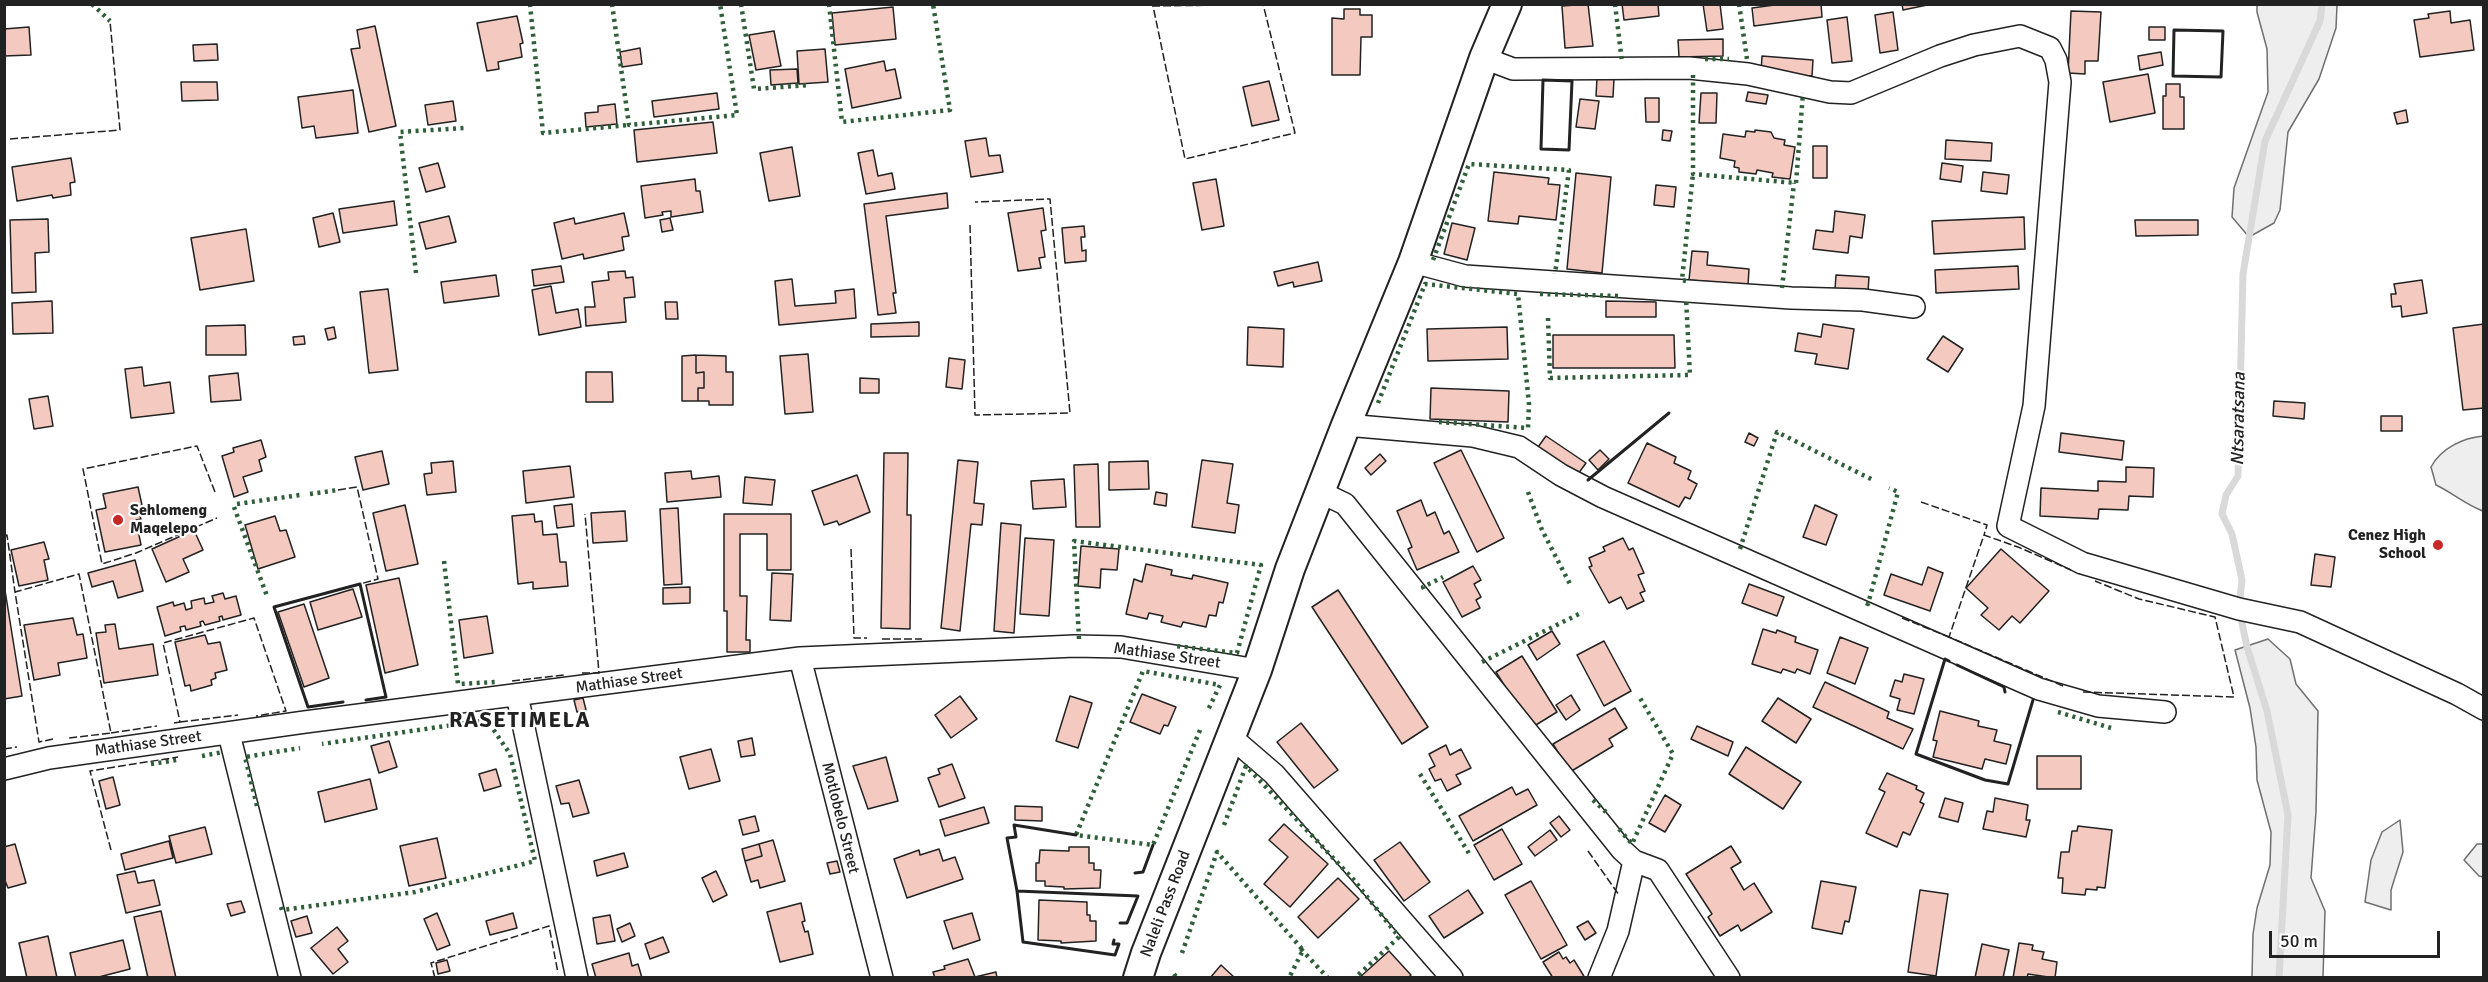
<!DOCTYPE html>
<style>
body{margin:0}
#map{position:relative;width:2488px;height:982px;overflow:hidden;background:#fff;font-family:Signika,sans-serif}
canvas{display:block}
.frame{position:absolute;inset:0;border:6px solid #222;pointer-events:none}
.scale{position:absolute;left:2269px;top:931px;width:171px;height:27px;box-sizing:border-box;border:3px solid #222;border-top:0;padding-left:8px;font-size:18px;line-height:21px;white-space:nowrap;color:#222;-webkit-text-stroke:4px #fff;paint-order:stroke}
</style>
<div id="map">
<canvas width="2488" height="982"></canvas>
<div class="frame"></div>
<div class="scale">50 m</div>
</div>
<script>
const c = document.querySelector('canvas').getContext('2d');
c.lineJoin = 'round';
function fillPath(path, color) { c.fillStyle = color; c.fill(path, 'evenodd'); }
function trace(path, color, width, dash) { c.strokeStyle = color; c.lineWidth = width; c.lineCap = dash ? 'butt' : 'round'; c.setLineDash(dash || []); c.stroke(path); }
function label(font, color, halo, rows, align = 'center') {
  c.font = font + ' Signika,sans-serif'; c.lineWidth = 4.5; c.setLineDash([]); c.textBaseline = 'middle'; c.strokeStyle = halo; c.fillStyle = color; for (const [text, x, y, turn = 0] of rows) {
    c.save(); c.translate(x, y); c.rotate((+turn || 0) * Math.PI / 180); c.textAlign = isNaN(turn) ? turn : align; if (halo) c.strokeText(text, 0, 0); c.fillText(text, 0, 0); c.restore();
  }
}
const green = new Path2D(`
 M2257,5H2337L2336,28L2319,79L2288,132L2280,210L2274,223L2249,237L2232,217L2234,188L2268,92L2267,49L2257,12Z
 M2483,436H2484L2483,511C2466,505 2453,493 2436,485L2431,467C2441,448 2463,438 2483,436Z
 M2268,639L2290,659L2296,684L2318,711L2316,812L2311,878L2325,911L2323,977H2252L2253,934L2257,908L2270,865L2271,832L2257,780L2256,747L2250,708L2235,650Z
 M2400,820L2403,852L2391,890V910L2365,902L2371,860L2382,832Z
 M2477,844H2483V877L2479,876L2464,860Z`);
fillPath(green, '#eee');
trace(green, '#6f6f6f', 1.5);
trace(new Path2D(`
 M2279,978L2288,815L2267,711L2247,647L2239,609L2242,580L2232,534L2222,514L2226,495L2238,476L2243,274L2265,141L2320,21L2322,4`), '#d9d9d9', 7);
const building = new Path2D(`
 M1588,4L1593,46L1565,48L1562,6Z
 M1622,4H1658L1659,16L1624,20Z
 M1703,4H1720L1723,29L1707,31Z
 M1782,4H1821L1822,17L1754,26L1752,8Z
 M1902,4H1932L1903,10Z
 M893,7L896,39L835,45L832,13Z
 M1344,9H1360V15H1372V37H1361L1360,75H1332V18L1344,19Z
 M2071,11L2101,12L2098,61H2085V74L2068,73Z
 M2450,11L2451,23L2470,20L2474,50L2420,57L2414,20L2429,18L2428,14Z
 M1893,12L1898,50L1880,53L1875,15Z
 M517,16L523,43L520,44L522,57L498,62L499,69L487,71L477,23Z
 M1847,17L1852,61L1832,63L1827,20Z
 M375,26L396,126L369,132L351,49L360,48L357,30Z
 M29,27L31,55L4,56V29Z
 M2149,27H2165V40H2149Z
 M774,31L781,66L756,70L749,35Z
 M1723,39V56L1679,57L1678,40Z
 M217,44L218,60L194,61L193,45Z
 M640,48L642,64L622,67L620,52Z
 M825,49L828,82L799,84L797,51Z
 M2161,52L2163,65L2140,70L2138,56Z
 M1762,56L1813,60L1812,76L1761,73Z
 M884,61L886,71L895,69L901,98L852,108L845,69Z
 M797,69L798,83L771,85L770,70Z
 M2148,74L2155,113L2110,122L2103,82Z
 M1597,78L1614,79L1613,97L1596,96Z
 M1269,81L1279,120L1252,126L1243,87Z
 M181,82H217L218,100L182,101Z
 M2166,84H2180V97H2184V129H2163V96H2166Z
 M353,90L358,133L316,138L314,126L302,128L298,97Z
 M1748,92L1768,95L1766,104L1746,101Z
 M717,93L719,109L654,117L652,101Z
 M1701,93H1717L1716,123H1699Z
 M1645,98H1659V122H1646Z
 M1580,99L1599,101L1595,129L1576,127Z
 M453,101L456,121L428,125L425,105Z
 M615,104L617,124L586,127L585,113L598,112V106Z
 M2406,110L2408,122L2397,124L2394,113Z
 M713,122L717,153L637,162L634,130Z
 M1663,130L1672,131L1670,141L1662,140Z
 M1755,130L1771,132L1774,138L1785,140L1784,145L1795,147L1790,179L1772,177L1773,173L1757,170L1756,174L1739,172V168L1734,167L1735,161L1720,158L1723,134L1745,137L1746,131L1755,132Z
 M986,138L989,156L1000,155L1003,172L971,177L965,141Z
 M1946,140L1992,143L1991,161L1945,159Z
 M1813,146H1827V178H1813Z
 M792,147L800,196L769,201L760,153Z
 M873,150L878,176L892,173L895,189L866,194L858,153Z
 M71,158L75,182L70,183L71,195L53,198L52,195L17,201L12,167Z
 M438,163L445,187L426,192L419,168Z
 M1942,163L1963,166L1961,182L1940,179Z
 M1494,172L1549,178L1548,184L1560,185L1556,220L1519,216L1518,224L1488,221Z
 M1983,172L2009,175L2007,194L1981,191Z
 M1576,173L1611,177L1602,273L1567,269Z
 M695,179L696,191H700L703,212L671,217V211L662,212L663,215L645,218L641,186Z
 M1216,179L1224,226L1202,230L1193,183Z
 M1656,185L1676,187L1674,207L1654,205Z
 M947,193L948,208L886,216L896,293H893L896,313L878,315L864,204Z
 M394,201L397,225L343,233L339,209Z
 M1043,208L1046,230L1041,231L1045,257L1039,258L1041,268L1018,271L1008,213Z
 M1835,211L1865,215L1862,238L1850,236L1848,253L1813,249L1816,230L1833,232Z
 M333,213L340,242L319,247L313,218Z
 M624,213L629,236L622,237L624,250L584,259L583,254L562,259L554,223L574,218L575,224Z
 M449,216L456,242L426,249L419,223Z
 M2024,217L2025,249L1934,254L1932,221Z
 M670,218L673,230L662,232L660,220Z
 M48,219L49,252L35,253L36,292L12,293L10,220Z
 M2135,220H2198V235L2136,236Z
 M1452,223L1475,228L1467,260L1444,254Z
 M1084,226L1085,237H1081L1082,251L1086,250V261L1065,263L1062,228Z
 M246,229L254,281L200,290L191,238Z
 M1692,251L1708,252L1707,265L1749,269L1748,285L1689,280Z
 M1318,262L1322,281L1294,287L1293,282L1278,286L1274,272Z
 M561,266L564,282L534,286L532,270Z
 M2018,266L2019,289L1936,293L1935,270Z
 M625,271L626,278L633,277L635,297L624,298L626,322L586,326L585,307H595L592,282L609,280L608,272Z
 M496,275L499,296L444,303L441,282Z
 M1836,275L1869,277L1868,291L1835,289Z
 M792,279L795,306L836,303L835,291L854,289L856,318L779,325L775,281Z
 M2422,280L2427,313L2402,317L2401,306L2392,307L2391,294H2396L2394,284Z
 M551,286L556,313L578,309L581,327L539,335L532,290Z
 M388,289L398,370L369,373L360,292Z
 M52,301L53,333L13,334L12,303Z
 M1606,301L1656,302V317H1606Z
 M665,302H677L678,319H666Z
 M919,322V336L871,337V324Z
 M1823,324L1854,329L1848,369L1815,364L1817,354L1795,351L1798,333L1821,337Z
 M2484,324V408L2463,410L2453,328Z
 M245,325L246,355H206V326Z
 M334,327L336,338L328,340L325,329Z
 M1248,327L1284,329L1283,367L1247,365Z
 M1507,327L1508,359L1428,361L1427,329Z
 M1553,335H1674L1675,368H1553Z
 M304,336L305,344L294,345L293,337Z
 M1943,336L1963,349L1948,372L1927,359Z
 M808,354L813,412L785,414L780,356Z
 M696,355V373L704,372V388H698V401H682V356Z
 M696,355L726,356V372H733V405H709V401H698V388H704V372L696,373Z
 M949,358L965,360L962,389L946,387Z
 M142,367L144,386L170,382L174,413L131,418L125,369Z
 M586,372H612L613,402H586Z
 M238,373L241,400L211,402L209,376Z
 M860,378L879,379V393H860Z
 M1431,388L1509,391L1508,422L1430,419Z
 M48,396L53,426L34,429L29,399Z
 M2274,401L2305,403L2304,419L2273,416Z
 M2381,416H2402V431H2381Z
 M1749,433L1758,438L1754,446L1745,442Z
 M2061,433L2124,441L2122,460L2059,452Z
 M1546,436L1586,463L1578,474L1538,447Z
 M261,440L266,457L259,460L262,471L243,477L248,492L234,497L222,456L234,452L233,448Z
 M1647,443L1676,457L1674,463L1691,471L1688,479L1697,484L1690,499L1685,497L1679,507L1628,483Z
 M1461,450L1504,538L1477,552L1434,463Z
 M1600,450L1609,459L1598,470L1589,460Z
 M382,451L389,484L363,490L355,457Z
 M884,453H908L907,515H911L910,629L881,628Z
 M1380,454L1386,461L1371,475L1365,468Z
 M958,460L978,462L974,503L984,504L982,525L971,524L960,631L941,628Z
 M1202,460L1233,464L1227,503L1239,505L1235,533L1192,527Z
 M453,461L456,492L427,495L424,474L432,473L431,463Z
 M1148,461L1149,489L1109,490V462Z
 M1098,464L1100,527H1076L1074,465Z
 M570,466L574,497L526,503L523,471Z
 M2126,467L2154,468L2153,497L2129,496L2128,510L2099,509L2098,519L2040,516L2041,488L2098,491V481L2126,482Z
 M691,471L692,479L719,476L721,497L667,502L665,473Z
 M857,475L870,512L839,525L837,521L824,525L812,491Z
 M745,477L775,480L772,505L743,503Z
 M1064,479L1066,507L1033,509L1031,481Z
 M138,487L142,505L137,506L141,519L136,520L141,545L105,552L96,510L106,508L103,494Z
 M1156,492L1167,494L1166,506L1154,504Z
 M1421,500L1427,516L1435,512L1444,534L1449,531L1459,552L1417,570L1408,549L1412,547L1397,511Z
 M572,504L574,526L557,528L554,506Z
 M405,505L418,564L386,571L373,513Z
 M1815,505L1837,515L1826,545L1803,537Z
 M678,508L682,584L664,585L660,509Z
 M625,511L627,541L593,543L591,513Z
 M534,514L535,522L542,521L543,535L557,534L560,562H566L568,586L533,589V582L518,584L512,516Z
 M724,514H791V570H767V534H740V596H747L746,640H750V652H727V611H724Z
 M275,516L280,531L286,530L295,557L258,569L245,525Z
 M1001,523L1021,525L1014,633L994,631Z
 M194,530L203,550L183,559L189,572L166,582L152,549Z
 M1025,538L1054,540L1049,616L1020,614Z
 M1623,538L1629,550L1633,548L1644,573L1638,575L1645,591L1640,593L1644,601L1627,609L1621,597L1609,603L1589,567L1592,566L1589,558L1605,551L1603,547Z
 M44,542L49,559L44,560L48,580L19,586L11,550Z
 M1081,546L1119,549L1117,570L1101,569L1100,588L1078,586Z
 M2001,549L2049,591L2020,623L2012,616L1999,630L1981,615L1988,608L1966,588Z
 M2315,554L2335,557L2331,587L2311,585Z
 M135,560L143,591L118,598L113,581L92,587L88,573Z
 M1146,564L1172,570L1171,575L1192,579L1193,575L1228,583L1223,603L1219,602L1216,616L1209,615L1206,627L1183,622L1181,627L1161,622L1163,616L1149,613L1147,619L1126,614L1134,579L1142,582Z
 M1473,566L1481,580L1474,584L1481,597L1476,600L1480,608L1462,617L1443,582Z
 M1928,567L1943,573L1930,611L1884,595L1891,574L1922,585Z
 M772,573L793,574L791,621L770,620Z
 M399,578L418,665L385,673L366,585Z
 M4,584L22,696L4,699Z
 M1749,584L1784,597L1777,616L1742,603Z
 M690,587V603L663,604V588Z
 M353,589L362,617L318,630L310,602Z
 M1338,590L1428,727L1402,744L1312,607Z
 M223,593L225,599L236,596L241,615L223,620L222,616L219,617L220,621L205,625L203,621L200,622L201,626L186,630L185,626L180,627L181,631L165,636L157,607L173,602L174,606L184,603L186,610L192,608L191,601L204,598L205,604L214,602L212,596Z
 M304,604L329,678L304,687L278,612Z
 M487,616L493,653L464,658L459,620Z
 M73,618L77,635L83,634L87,658L58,663L60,675L34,680L24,625Z
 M115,624L119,649L153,644L158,675L104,683L96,633L106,632L105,625Z
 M1763,629L1776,633L1777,630L1796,637L1795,642L1818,650L1810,674L1797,669L1795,673L1783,669L1781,673L1752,664Z
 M1552,631L1560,644L1537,660L1528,645Z
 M205,635L208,644L220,642L227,670L215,673L216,678L211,680L212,685L191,691L190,685L185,686L175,642Z
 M1840,637L1868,648L1855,684L1827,673Z
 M1604,641L1631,691L1604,706L1577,655Z
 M1522,656L1557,712L1531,728L1496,672Z
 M1904,674L1924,679L1914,714L1897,710L1900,699L1890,696L1895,680L1902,682Z
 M1825,682L1889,712L1887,718L1913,729L1903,749L1813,707Z
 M1142,694L1176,707L1168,726L1164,725L1160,734L1130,722Z
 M1571,695L1580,710L1566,720L1556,705Z
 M960,696L977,719L951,738L935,715Z
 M1070,696L1092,703L1078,748L1056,741Z
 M583,698L586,710L577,712L574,700Z
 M1778,698L1811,719L1796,743L1762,721Z
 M1615,708L1627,728L1609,739L1613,746L1570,772L1553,744Z
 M1940,711L1979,721L1978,726L1997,730L1994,741L2011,745L2006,764L1985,759L1982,769L1933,757L1937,741L1933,740Z
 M1301,723L1338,770L1314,788L1277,742Z
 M1697,726L1733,742L1728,756L1691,739Z
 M752,738L755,755L741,757L738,741Z
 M389,741L397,767L379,773L371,746Z
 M1446,745L1450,755L1461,749L1471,768L1456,775L1461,784L1447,791L1441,779L1435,781L1429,769L1435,766L1429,754Z
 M1746,747L1801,782L1783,809L1729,774Z
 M711,749L720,781L689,789L680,757Z
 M2037,756H2081V789H2037Z
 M886,757L898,801L868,809L853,766Z
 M952,764L965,798L939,807L928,778L940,774L938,769Z
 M496,769L501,786L484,791L479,774Z
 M1887,773L1917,786L1916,789L1924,793L1920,802L1924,804L1910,835L1903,832L1897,847L1866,833L1885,792L1879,789Z
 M113,777L120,805L106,809L99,781Z
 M370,779L377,809L325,822L318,792Z
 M579,780L589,813L573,817L569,803L561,804L556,786Z
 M1512,787L1516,795L1528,789L1537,805L1473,841L1459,816Z
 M1665,795L1681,805L1665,832L1649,823Z
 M1945,798L1963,803L1958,822L1939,817Z
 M1995,798L2028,805L2026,820H2030L2026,837L1983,829L1987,811L1993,812Z
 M1015,806L1042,807V821L1015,820Z
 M984,807L989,823L945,836L940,820Z
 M755,816L759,831L743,835L739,820Z
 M1559,816L1570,830L1561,837L1550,823Z
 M1284,824L1328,864L1290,907L1264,884L1288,857L1269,840Z
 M2078,826L2112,830L2105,888L2097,887V890L2086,889L2085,895L2062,893L2063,878H2058L2061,852H2069L2072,831H2077Z
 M205,827L212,854L176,863L169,836Z
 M1502,829L1522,864L1494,880L1474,845Z
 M1550,830L1557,840L1535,856L1528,847Z
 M437,838L446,878L409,886L400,846Z
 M773,840L785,881L760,888L758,880L751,882L745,861L762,856L759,844Z
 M169,841L173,858L125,870L121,854Z
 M1400,842L1430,882L1404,901L1374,860Z
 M15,844L26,883L8,888L4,878V847Z
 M759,844L762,856L745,861L742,849Z
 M1731,846L1741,862L1731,868L1744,890L1754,883L1772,912L1741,931L1738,925L1720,936L1708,917L1712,914L1686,874Z
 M1069,847H1089V863H1094V870H1101L1100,888L1064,889V887L1045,886V881H1036V863H1039L1040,850L1069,851Z
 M939,849L943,861L955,857L963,879L907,898L894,859L919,850L920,855Z
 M624,853L628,867L597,876L594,861Z
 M837,861L840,872L830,874L827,863Z
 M135,871L138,883L154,880L160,905L126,913L117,875Z
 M716,871L727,895L713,902L702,878Z
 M1338,878L1359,899L1318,938L1298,917Z
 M1531,881L1567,945L1541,959L1505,895Z
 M1821,881L1856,887L1849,922L1845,921L1842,934L1812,928Z
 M1468,890L1483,913L1444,938L1429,916Z
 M1920,890L1948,894L1936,976L1908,972Z
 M1039,900L1087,902V915H1090V921H1096V941L1061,943V941L1038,940Z
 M241,901L245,912L231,916L227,904Z
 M801,903L805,921L802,922L805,932L808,931L813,954L780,962L767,912Z
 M161,911L176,978H148L134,917Z
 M437,913L450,945L437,950L424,919Z
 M513,913L517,928L490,935L486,921Z
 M972,913L980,940L953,949L944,921Z
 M610,915L615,941L597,944L593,918Z
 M307,916L312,933L296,937L291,921Z
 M1588,921L1596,933L1585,940L1577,927Z
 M630,923L635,936L622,942L617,929Z
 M337,927L348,941L338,949L348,962L333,974L311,948Z
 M48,936L57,978H27L19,943Z
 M663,937L669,952L650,959L645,944Z
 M123,940L130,969L95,978H76L70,953Z
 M2019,943L2033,945L2032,950L2044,952L2042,959L2057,962L2055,978L2028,974L2027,978H2013Z
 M1982,944L2009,950L2003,978H1975Z
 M1389,951L1411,975L1408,978H1359Z
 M1559,952L1563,959L1566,957L1570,963L1574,960L1585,978H1553L1543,962Z
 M629,953L632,966L638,964L642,978H596L592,964Z
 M968,959L975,977L996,972L997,978H935L933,972L945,969L944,966Z
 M447,960L450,971L438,974L436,963Z
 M1221,965L1235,978H1210Z`);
fillPath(building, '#f3c9c0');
trace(building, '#222', 1.5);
const minor = new Path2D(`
 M1484,58L1513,69L1689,68L1748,74L1830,92L1851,93L1940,56L1974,45L2020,36L2050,48L2056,60L2060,82L2034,406L2008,526L2082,563L2239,609L2300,622L2457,694L2484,709
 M1413,262L1465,276L1791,298L1863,300L1914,307
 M1346,425L1473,436L1519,447L1561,475L1603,497L2039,689L2098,706L2165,712
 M1320,492L1345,504L1622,850L1634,861L1658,870L1729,978
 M800,658L882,978
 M517,695L577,978
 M229,734L290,978
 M1231,737L1274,774L1452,978
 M4,769L49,758L305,722L800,658L1075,646L1121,647L1257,670
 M1599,978L1618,931L1634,861`);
const secondary = new Path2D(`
 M1138,978L1146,953L1257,670L1290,569L1346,425L1413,262L1484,58L1507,4`);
trace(minor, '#222', 24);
trace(secondary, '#222', 32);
trace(minor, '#fff', 21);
trace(secondary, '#fff', 28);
trace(new Path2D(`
 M92,4L110,21
 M530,4L543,133L629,125
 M612,4L629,125L737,115L720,4
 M741,4L754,89L810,85
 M829,4L842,122L950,110L933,4
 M1615,4L1622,62
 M1739,4L1747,59
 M1705,59H1729
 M1693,75V174L1796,183L1803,93
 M1433,260L1469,164L1569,170L1555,274
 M416,273L400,132L464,128
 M1686,281L1682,280L1693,174
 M1782,288L1794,183
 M1540,294L1621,296
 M1548,318L1550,378L1690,375L1686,298
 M1378,403L1425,284L1518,294L1529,404L1528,428L1439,422
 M1528,492L1542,530L1571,586
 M310,494L338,490
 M237,504L300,495
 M234,507L267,596
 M1740,549L1777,432L1875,481
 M444,561L458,684L496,682
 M1424,589L1423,587L1443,577
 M1866,603L1868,604L1898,492L1889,488
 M1079,639L1074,541L1261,565L1237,653L1175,646
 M1482,662L1583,612
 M2058,712L2111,728
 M1200,730L1153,845L1076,835L1143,671L1220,685L1208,710
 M202,756L223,752
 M151,764L177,760
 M1420,774L1470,855
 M1593,800L1606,812
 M257,806L245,757L300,748
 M1224,825L1246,766L1353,879L1399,937L1355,978
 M1619,829L1632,844L1673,754L1640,698
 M281,907L282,910L415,892L535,861L510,754L487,720L322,744
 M1301,949L1328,978
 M1182,953L1217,852L1303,950L1289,978
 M1174,974L1177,978`), '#2f5e38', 4.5, [3, 4.5]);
trace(new Path2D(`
 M1226,5L1153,6L1185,159L1295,133L1263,4
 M10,139L120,130L110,21
 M970,225L975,415L1070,413L1050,199L975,202
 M338,490L357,487L378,579L360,584
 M215,492L197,446L83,469L102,564L136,553L217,518
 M1921,502L1987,525L1984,535
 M4,536L7,535L15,592
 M851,549L854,638H867
 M1902,618L1949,637
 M882,639H922
 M582,673H599L585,514
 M512,681L564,675
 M2063,686L1949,637L1984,535L2018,547L2071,570
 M2083,692L2234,697L2215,617L2139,599L2095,581
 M180,722L238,715
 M174,723L180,722L163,643L254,618L286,711L256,716
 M111,733L157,726
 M53,739L39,742L15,592L79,574L111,733L69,738
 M4,749L17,747
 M111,850L90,771L178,757
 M1588,851L1619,895
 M435,978L431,963L549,926L558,973`), '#222', 1.5, [8, 3]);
trace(new Path2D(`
 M2174,30L2223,31L2221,77L2173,76Z
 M1543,80L1572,81L1569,150L1541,149Z
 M1588,480L1669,413
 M1949,661L1945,659L1916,754L1985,780L2008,784L2033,700
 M1957,665L2004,687L2005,692
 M343,702L308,707L274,607L360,584L386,697L366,700
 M1135,873L1143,872L1153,845
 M1017,891L1007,838L1016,837L1014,825L1076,835
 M1114,940L1113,944H1119L1115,955L1023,942L1017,891L1138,896L1127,923H1120`), '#222', 3);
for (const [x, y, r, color] of [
 [118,520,6,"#c62828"],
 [2438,545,6,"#c62828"]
]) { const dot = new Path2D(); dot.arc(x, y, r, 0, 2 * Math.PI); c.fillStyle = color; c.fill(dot); trace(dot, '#fff', 2); }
label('bold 16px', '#222', '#fff', [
 ["Sehlomeng",130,511],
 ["Maqelepo",130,529],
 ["Cenez High",2426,536,"right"],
 ["School",2426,554,"right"]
], 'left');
label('16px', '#222', '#fff', [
 ["Mathiase Street",1167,656,8],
 ["Mathiase Street",629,681,-8],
 ["Mathiase Street",148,744,-8],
 ["Motlobelo Street",840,818,76],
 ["Naleli Pass Road",1166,904,-69]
]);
label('italic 18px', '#222', '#fff', [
 ["Ntsaratsana",2239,419,-89]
]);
c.letterSpacing = '1.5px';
label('bold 22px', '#222', '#fff', [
 ["RASETIMELA",520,721]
]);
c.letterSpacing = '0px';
</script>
